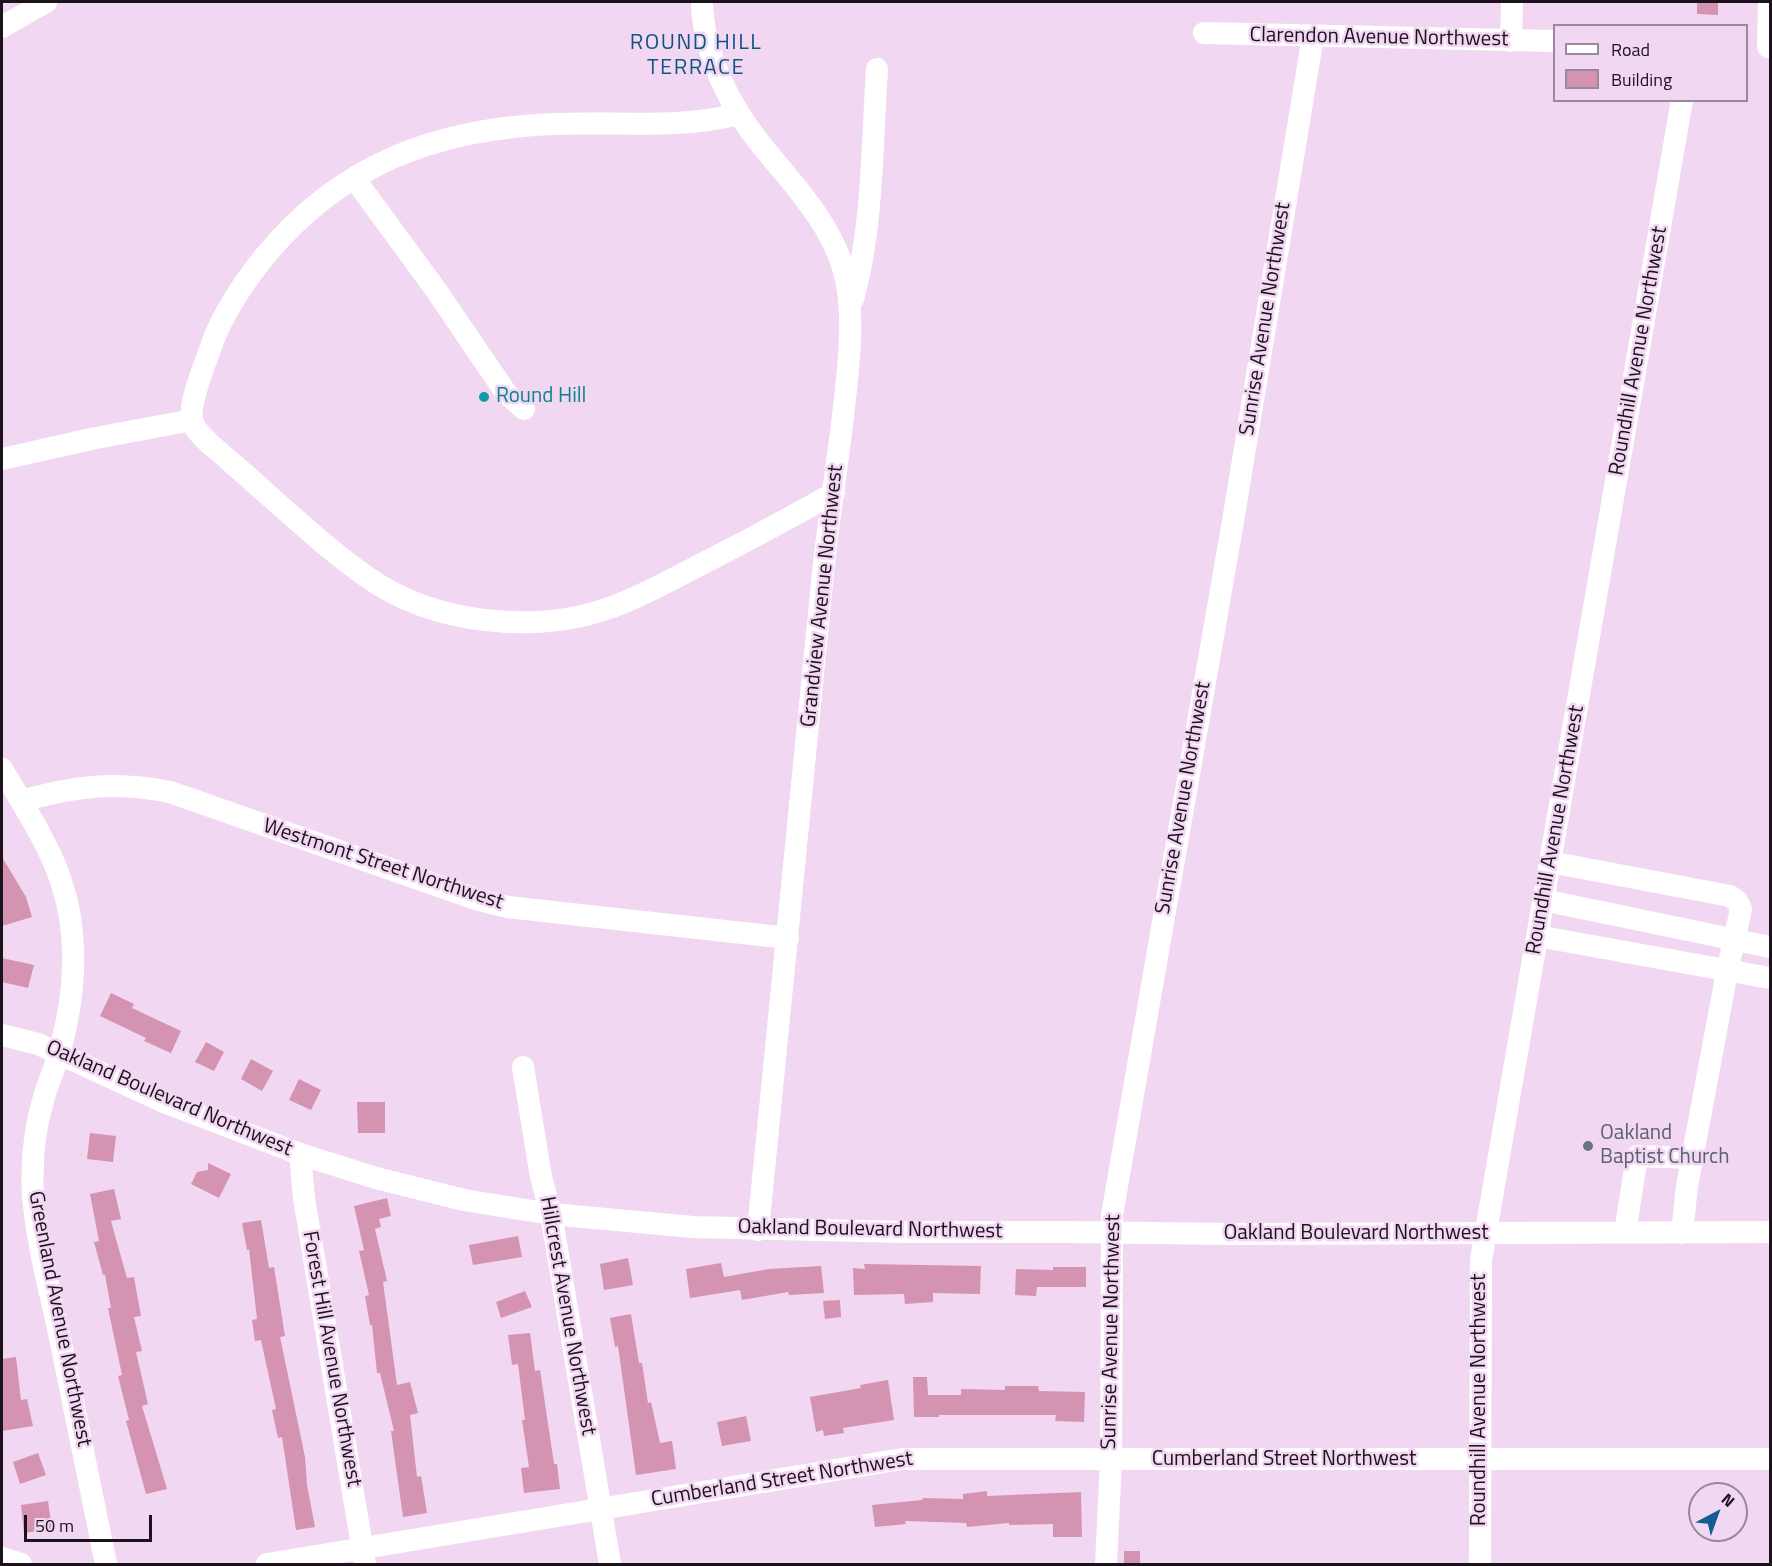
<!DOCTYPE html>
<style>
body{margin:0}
#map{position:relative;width:1772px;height:1566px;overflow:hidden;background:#f2d7f2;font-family:"Titillium Web",sans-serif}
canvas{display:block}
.frame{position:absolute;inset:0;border:3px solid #1c121c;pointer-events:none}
.legend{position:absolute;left:1553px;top:24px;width:195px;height:78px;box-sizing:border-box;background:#f2d7f2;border:2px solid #9c889c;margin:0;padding:8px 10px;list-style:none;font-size:18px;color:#1c121c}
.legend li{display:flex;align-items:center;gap:12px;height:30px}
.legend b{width:30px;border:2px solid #9c889c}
.north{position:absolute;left:1688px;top:1482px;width:60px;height:60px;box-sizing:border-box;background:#f2d7f2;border:2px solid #9c889c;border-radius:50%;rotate:41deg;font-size:16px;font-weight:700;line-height:24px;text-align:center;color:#1c121c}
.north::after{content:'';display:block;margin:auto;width:21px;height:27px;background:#125d90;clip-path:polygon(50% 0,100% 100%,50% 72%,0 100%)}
.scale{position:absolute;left:24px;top:1515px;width:128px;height:27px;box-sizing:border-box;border:3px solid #1c121c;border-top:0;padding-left:8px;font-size:18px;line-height:21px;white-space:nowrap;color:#1c121c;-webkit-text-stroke:4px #f2d7f2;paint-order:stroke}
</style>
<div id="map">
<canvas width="1772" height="1566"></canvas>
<div class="frame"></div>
<ul class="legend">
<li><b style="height:8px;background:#fff"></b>Road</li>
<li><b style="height:16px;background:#d393b1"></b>Building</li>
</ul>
<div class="north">N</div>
<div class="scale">50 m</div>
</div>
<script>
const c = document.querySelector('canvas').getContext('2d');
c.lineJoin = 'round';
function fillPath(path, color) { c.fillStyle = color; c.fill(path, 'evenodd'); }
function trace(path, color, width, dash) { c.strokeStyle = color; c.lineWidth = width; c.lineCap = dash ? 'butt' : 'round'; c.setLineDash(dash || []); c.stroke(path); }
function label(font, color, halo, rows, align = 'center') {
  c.font = font + ' "Titillium Web",sans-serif'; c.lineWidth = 5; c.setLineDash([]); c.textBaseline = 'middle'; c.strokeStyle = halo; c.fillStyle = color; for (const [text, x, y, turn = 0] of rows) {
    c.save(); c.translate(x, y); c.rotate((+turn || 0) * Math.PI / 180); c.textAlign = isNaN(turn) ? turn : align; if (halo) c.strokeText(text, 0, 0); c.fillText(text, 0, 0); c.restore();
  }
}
fillPath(new Path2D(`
 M1697,2H1718V15L1697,14Z
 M2,857L26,897L32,917L2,926Z
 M2,958L34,965L28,988L2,982Z
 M111,993L134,1004L132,1008L181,1031L171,1053L144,1041L146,1038L100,1016Z
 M206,1042L224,1052L214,1071L195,1062Z
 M251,1059L273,1071L262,1091L241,1079Z
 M299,1079L321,1090L311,1110L289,1100Z
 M357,1102H385V1133H358Z
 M90,1133L116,1136L113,1162L87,1159Z
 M208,1163L231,1174L219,1198L191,1184L197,1172L208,1170Z
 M114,1189L121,1219L111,1221L127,1278L134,1277L141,1316L134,1317L142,1351L136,1352L148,1404L142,1406L167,1489L146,1494L126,1421L129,1420L118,1376L122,1375L108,1308H111L105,1275H103L94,1242L99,1241L90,1194Z
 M387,1198L391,1216L379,1219L381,1227L375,1229L387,1281L383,1282L397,1385L410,1382L418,1413L410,1415L417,1477L421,1476L427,1513L403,1517L391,1431H394L380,1373H377L372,1325H370L365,1296L369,1295L359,1251L364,1250L354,1206Z
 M261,1220L269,1268L274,1267L285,1336L280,1337L305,1457L307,1485L315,1527L296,1530L282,1437L278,1438L272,1410L276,1409L261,1340L255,1341L252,1320L257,1319L249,1249L247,1250L242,1223Z
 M518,1236L522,1257L473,1265L469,1245Z
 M628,1258L633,1285L604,1290L600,1264Z
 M721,1263L724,1277L769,1269L821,1266L824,1293L789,1295L788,1292L742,1300L740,1290L690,1298L686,1269Z
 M864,1264L981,1266L980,1294L933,1293V1302L905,1304L904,1294L854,1295L853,1268L865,1269Z
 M1053,1267H1086V1287H1037L1036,1296L1015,1295L1016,1269L1053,1270Z
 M525,1291L532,1307L501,1318L496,1302Z
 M840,1300L841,1317L825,1319L823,1301Z
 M631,1314L639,1363H642L648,1403L651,1402L660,1443L672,1441L676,1469L636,1475L618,1346L615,1347L610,1318Z
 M530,1333L535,1371L540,1370L554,1464H557L560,1489L524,1493L521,1468L529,1467L522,1420H525L518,1364L512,1365L508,1335Z
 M16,1357L21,1400L27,1399L33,1426L2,1431V1359Z
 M913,1377H927L928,1395H961V1389L1005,1390V1386H1038L1039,1391L1085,1392L1084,1422L1055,1421L1056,1415H939V1417H914Z
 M888,1380L894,1420L843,1428L844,1433L824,1436L823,1430L816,1432L810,1397L861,1388L860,1385Z
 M746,1416L751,1441L722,1446L717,1422Z
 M38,1453L46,1475L20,1484L13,1462Z
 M987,1491V1496L1081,1492L1082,1537H1053V1524L1009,1525V1523L967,1527L966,1523L905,1521L906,1524L875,1527L872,1505L922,1500L923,1498L963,1499V1494Z
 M48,1501L52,1529L24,1533L21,1505Z
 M1124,1551H1140V1564H1124Z`), '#d393b1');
trace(new Path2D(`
 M702,2C703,54 730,107 763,147C801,194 844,236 849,300C852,330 849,360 846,389C840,451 829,512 823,573C802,792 780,1011 758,1230
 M2,27L46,2
 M1204,33L1554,41
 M1511,41L1512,2
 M1768,47L1769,2
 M739,114C676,130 617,121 553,124C436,129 341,164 265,256C244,282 225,310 213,341C207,359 188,403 192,420C194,430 204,438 211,445C263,488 312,538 367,577C433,624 536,635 612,607C640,597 667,582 694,568C741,544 788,519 834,493
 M354,178L436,290L506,393L524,409
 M853,299C873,227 872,144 877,69
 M2,459L91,439L192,420
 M2,769C23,805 48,842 61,881C80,937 75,995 60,1050C56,1066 48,1082 44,1097C34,1130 31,1162 33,1196C37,1244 50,1291 60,1338C75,1414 91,1489 106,1564
 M21,801C76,786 114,781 170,792L479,900L508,907L788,938
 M1550,862L1730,896L1737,901L1741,909L1727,972L1687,1186L1682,1233
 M1543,900L1770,947
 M1537,936L1770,978
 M2,1035L38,1044L164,1102L300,1154L376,1178L464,1200L551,1214L693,1227L906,1232H1069L1234,1234L1770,1232
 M523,1067L541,1177L551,1214L610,1564
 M300,1154L304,1198L365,1564
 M1625,1233L1637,1156L1693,1158
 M2,1558L21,1564
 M267,1564L902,1459H1770
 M1106,1564L1111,1460L1112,1215L1232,527L1313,36
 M1480,1564L1481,1260L1682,100`), '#fff', 22);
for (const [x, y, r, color] of [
 [484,397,6,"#0f9aa8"],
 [1588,1146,6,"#6b7280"]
]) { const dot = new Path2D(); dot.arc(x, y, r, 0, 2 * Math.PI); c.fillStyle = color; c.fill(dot); trace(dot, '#f2d7f2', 2); }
label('21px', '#1c121c', '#f2d7f2', [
 ["Clarendon Avenue Northwest",1379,38,1],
 ["Sunrise Avenue Northwest",1266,319,-81],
 ["Roundhill Avenue Northwest",1639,351,-80],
 ["Grandview Avenue Northwest",823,596,-84],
 ["Sunrise Avenue Northwest",1184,798,-80],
 ["Roundhill Avenue Northwest",1556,830,-80],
 ["Westmont Street Northwest",383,865,18],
 ["Oakland Boulevard Northwest",169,1099,23],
 ["Oakland Boulevard Northwest",870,1230,1],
 ["Oakland Boulevard Northwest",1356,1234],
 ["Hillcrest Avenue Northwest",567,1316,80],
 ["Greenland Avenue Northwest",59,1319,79],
 ["Sunrise Avenue Northwest",1112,1332,-89],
 ["Forest Hill Avenue Northwest",331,1359,80],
 ["Roundhill Avenue Northwest",1480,1400,-90],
 ["Cumberland Street Northwest",1284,1460],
 ["Cumberland Street Northwest",782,1480,-9]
]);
label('21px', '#0d838f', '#f2d7f2', [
 ["Round Hill",496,397]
], 'left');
label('21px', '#5b616d', '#f2d7f2', [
 ["Oakland",1600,1134],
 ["Baptist Church",1600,1158]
], 'left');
c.letterSpacing = '1.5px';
label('22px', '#115483', '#f2d7f2', [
 ["ROUND HILL",696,44],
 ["TERRACE",696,69]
]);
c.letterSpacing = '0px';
</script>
